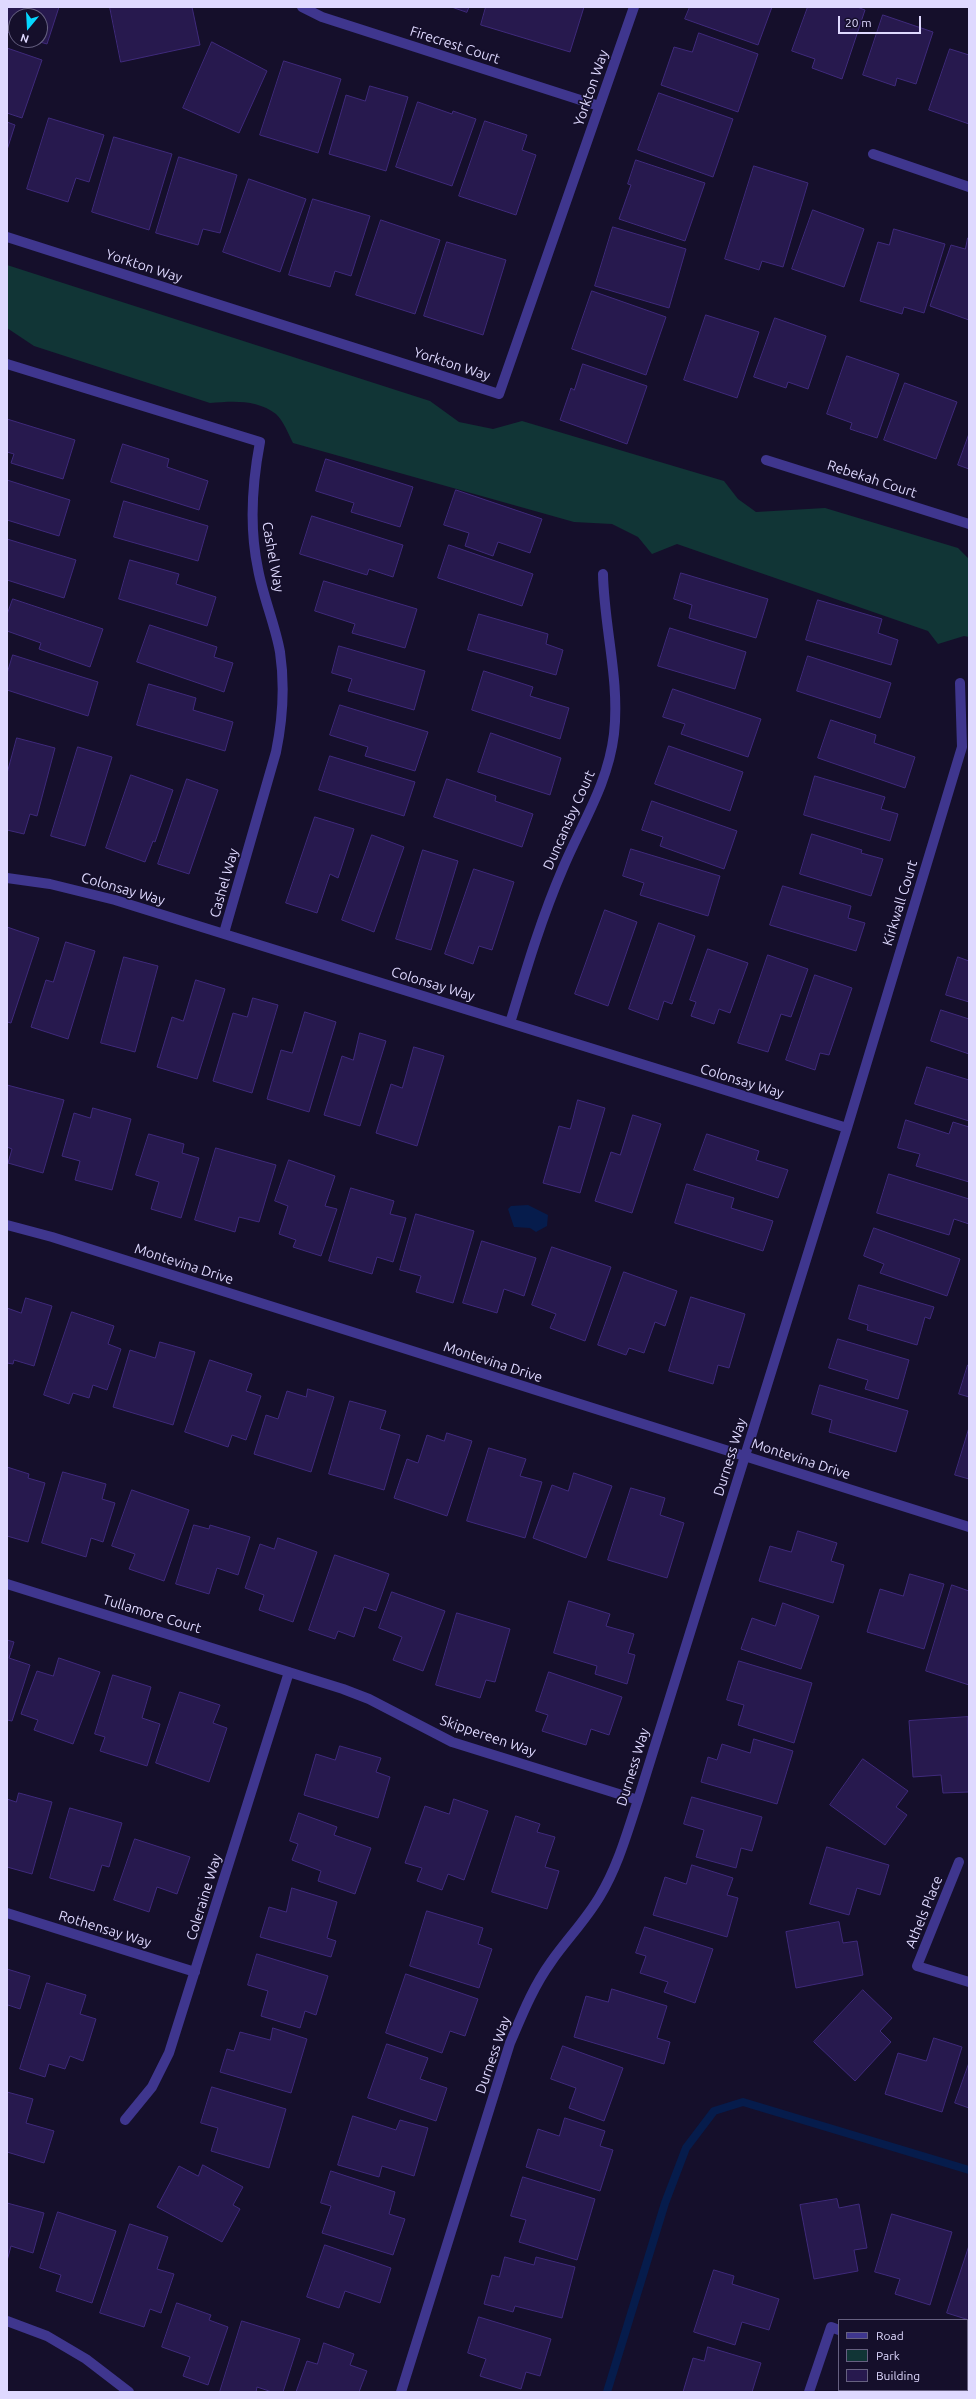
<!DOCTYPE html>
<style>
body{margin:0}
#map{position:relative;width:976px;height:2399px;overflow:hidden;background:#150f2b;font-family:Ubuntu,sans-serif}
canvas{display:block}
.frame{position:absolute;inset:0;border:8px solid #dfd9ff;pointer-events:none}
.legend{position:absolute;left:838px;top:2319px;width:130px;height:72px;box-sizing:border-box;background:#150f2b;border:1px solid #666080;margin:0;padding:5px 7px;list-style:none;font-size:12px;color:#dfd9ff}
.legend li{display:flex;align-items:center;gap:8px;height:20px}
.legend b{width:20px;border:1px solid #666080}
.north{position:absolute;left:8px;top:8px;width:40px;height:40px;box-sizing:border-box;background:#150f2b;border:1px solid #666080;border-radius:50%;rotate:198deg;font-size:11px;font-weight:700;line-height:16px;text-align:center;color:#dfd9ff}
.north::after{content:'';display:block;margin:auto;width:14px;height:18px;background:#05d7ff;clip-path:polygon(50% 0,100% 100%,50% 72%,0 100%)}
.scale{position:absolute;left:838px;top:16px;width:83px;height:18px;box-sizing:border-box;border:2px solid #dfd9ff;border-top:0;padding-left:5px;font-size:12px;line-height:14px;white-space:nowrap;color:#dfd9ff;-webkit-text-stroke:3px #150f2b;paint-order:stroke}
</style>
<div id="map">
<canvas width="976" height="2399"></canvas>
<div class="frame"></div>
<ul class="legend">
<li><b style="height:5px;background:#3f368e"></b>Road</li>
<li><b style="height:11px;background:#113536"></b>Park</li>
<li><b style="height:11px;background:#27194e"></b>Building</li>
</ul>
<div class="north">N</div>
<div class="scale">20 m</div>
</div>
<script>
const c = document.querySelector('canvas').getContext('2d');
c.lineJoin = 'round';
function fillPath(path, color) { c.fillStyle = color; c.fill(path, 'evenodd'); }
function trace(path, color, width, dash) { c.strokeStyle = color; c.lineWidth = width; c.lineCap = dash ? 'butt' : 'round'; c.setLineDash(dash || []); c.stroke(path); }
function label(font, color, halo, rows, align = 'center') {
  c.font = font + ' Ubuntu,sans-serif'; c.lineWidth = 3.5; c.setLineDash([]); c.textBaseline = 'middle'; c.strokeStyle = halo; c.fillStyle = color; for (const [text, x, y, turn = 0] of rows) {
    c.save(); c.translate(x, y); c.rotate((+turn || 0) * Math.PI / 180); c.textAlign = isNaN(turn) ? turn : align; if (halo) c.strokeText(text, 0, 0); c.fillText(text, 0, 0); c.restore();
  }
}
fillPath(new Path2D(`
 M7,265L430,401L459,422L493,429L522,421L724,481L738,499L756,512L825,508L958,548L969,559V637L964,636L938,644L928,631L677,544L652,554L638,537L612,524L574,522L293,443C289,435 283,420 276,414C257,399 232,401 210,403L34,346L7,328Z`), '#113536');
fillPath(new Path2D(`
 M528,1205L548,1215L547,1226L536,1232L530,1228L514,1227L508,1209L511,1206Z`), '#061c4c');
trace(new Path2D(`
 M607,2392L665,2203L686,2148L714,2111L743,2102L969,2170`), '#061c4c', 8);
const building = new Path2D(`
 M7,7H59L47,44L33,40H40V16H16V35L7,32Z
 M110,7H192L200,45L121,62Z
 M452,7H469L467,12Z
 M486,7H584L570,52L481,25Z
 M690,7H772L758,45L685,19Z
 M808,7H857L865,10L842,79L812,68L815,59L792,51Z
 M883,15L933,32L916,84L897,78L895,86L863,75Z
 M699,33L758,54L738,112L661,85L674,47L692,52Z
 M212,42L267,71L239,133L183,108Z
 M7,48L42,60L22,118L7,113Z
 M950,49L969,55V124L929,110Z
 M284,61L341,79L318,153L260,135Z
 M370,86L408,97L386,171L329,154L346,95L365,101Z
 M659,93L733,119L713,177L638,150Z
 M418,102L452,114L453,111L476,119L452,186L396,167Z
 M49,118L104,135L89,182L76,178L68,202L27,189Z
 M485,121L527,135L522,150L536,155L516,215L459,196Z
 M7,122L15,125L7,150Z
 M114,137L172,154L149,230L92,212Z
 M179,157L237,175L220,233L203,229L198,245L156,233Z
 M636,160L705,183L685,241L619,219L631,185L628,184Z
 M754,166L808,183L783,267L762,261L759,270L725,259Z
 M249,179L306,199L280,272L223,252Z
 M313,199L370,216L351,276L335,271L330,287L289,275Z
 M813,210L864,229L844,287L792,269Z
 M381,220L440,240L415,314L356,295Z
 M613,227L686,249L669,308L595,286Z
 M894,229L945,244L924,313L904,307L902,314L860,301L878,242L889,245Z
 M968,238H969V320L930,306L951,245L965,249Z
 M447,242L506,260L483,335L424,316Z
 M592,291L666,317L646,375L572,349Z
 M706,315L759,332L737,398L684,380Z
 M775,318L826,336L808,389L788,382L786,388L754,377Z
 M847,356L899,374L877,438L850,429L852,423L827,414Z
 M583,364L647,386L627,444L560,420L571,388L574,390Z
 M905,383L957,402L936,459L884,440Z
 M7,419L75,440L63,479L11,463L14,454L7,452Z
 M969,434V469L958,465Z
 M123,444L169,459L167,467L208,481L199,510L111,482Z
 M326,459L413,487L400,527L351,512L354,503L316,491Z
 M7,480L70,500L59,536L7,520Z
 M456,490L542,519L530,553L498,542L493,556L465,546L469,533L444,525Z
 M124,501L208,526L198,561L114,537Z
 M312,516L403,545L393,577L369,569L367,575L300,554Z
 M7,539L76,560L64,598L7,580Z
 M449,545L533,574L522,606L438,578Z
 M130,560L179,574L176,584L216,597L207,626L119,599Z
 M681,573L768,599L756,638L689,618L692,605L674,599Z
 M324,581L417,609L405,648L352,633L355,624L315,611Z
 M13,599L103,629L90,667L39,649L41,643L7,631V615Z
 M818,600L882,619L878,633L898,640L891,665L806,640Z
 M479,614L548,634L546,644L563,650L556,675L468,650Z
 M150,625L217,647L214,657L233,663L224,692L137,662Z
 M670,628L746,652L735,689L658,666Z
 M339,646L425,671L414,710L348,691L352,679L332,673Z
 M13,655L98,682L88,716L7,690V674Z
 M808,656L891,683L880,718L797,691Z
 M484,671L533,687L530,696L569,708L560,739L472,710Z
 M149,684L196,698L193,710L233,722L225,751L137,725Z
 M673,689L761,719L748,757L681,734L685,724L663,717Z
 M340,705L428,732L415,771L365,756L368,747L330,735Z
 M831,720L876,735L874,743L915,757L905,788L818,758Z
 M491,733L561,758L550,795L478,772Z
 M17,738L55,748L37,816L30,814L24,834L7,830V774Z
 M669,746L743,772L730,811L655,784Z
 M78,747L112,757L85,846L51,836Z
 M330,756L415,782L404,816L319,790Z
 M131,775L173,790L155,842L153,841L145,862L106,848Z
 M815,776L885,797L881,809L898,814L890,841L804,815Z
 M187,779L218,790L189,874L158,864Z
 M447,779L496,796L495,801L533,814L522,847L434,817Z
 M652,801L737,831L724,869L660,846L663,837L642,830Z
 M315,817L354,829L338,878L330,874L317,913L286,903Z
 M812,834L862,850L861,853L883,859L871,896L800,874Z
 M372,835L404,847L374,932L342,920Z
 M631,849L720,876L708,916L640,895L644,883L623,876Z
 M423,850L458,861L431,950L396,939Z
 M474,869L514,882L492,950L479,946L473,964L445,954Z
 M783,886L851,906L848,918L865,923L856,951L770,925Z
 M605,910L637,922L608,1006L575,994Z
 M659,923L695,936L672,1004L664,1001L658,1020L629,1009Z
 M7,927L39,938L11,1023L7,1022Z
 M66,942L95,951L68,1039L31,1027L46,980L53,982Z
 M708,949L748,963L730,1013L719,1009L714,1024L691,1016L696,1002L690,1000Z
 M768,955L808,969L791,1017L781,1014L768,1052L738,1043Z
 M124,957L158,966L135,1052L101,1043Z
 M958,957L969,961V1002L946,995Z
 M815,975L852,988L829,1055L820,1053L815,1070L786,1060Z
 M196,980L225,989L197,1079L157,1067L172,1017L183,1021Z
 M253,998L278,1005L252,1093L213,1081L233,1013L247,1017Z
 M941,1010L969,1019V1054L931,1041Z
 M305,1012L336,1022L309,1112L267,1099L281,1050L292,1053Z
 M360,1033L386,1041L360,1126L324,1115L342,1056L353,1060Z
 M414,1047L444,1056L417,1146L376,1133L391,1084L402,1088Z
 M927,1067L969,1080V1121L915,1104Z
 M7,1085L64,1100L43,1173L8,1163L12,1149L7,1147Z
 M578,1100L605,1108L580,1193L543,1183L559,1126L570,1129Z
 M93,1108L131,1119L112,1190L75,1180L80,1161L62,1156L74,1113L90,1118Z
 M633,1115L661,1124L632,1213L595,1201L611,1152L620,1155Z
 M906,1120L949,1134L953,1122L969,1127V1182L916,1166L920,1154L898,1148Z
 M149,1134L184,1144L182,1153L199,1158L181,1218L151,1209L159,1182L136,1175Z
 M707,1134L759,1151L756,1160L788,1170L778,1198L694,1170Z
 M216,1148L276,1165L259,1222L239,1217L235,1232L195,1220Z
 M289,1160L335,1176L325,1206L337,1209L321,1256L293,1247L296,1240L279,1234L288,1206L275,1201Z
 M889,1174L969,1199V1224L954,1219L949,1235L877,1213Z
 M687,1184L734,1198L731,1208L773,1221L763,1251L675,1223Z
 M351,1188L394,1201L390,1214L406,1218L393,1262L377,1257L372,1274L329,1261Z
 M416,1214L474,1231L453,1303L416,1292L421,1276L400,1270Z
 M874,1228L960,1259L947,1296L880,1273L884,1264L864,1256Z
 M482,1241L536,1258L524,1296L504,1289L497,1313L463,1303Z
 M552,1247L611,1267L585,1341L550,1328L556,1314L532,1305Z
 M624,1272L677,1291L665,1326L655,1322L644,1353L629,1348L626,1355L598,1345Z
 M859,1285L934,1307L930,1319L925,1317L917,1345L867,1330L868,1325L849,1319Z
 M691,1297L745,1314L729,1368L718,1365L713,1384L669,1371Z
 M26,1298L52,1306L34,1366L14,1360L13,1364L7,1363V1308L21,1313Z
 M72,1312L114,1326L108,1344L121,1349L107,1390L93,1385L89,1398L73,1393L69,1404L44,1395Z
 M838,1339L909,1360L898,1399L865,1389L868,1380L829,1368Z
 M160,1342L195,1352L173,1425L113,1407L130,1350L155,1358Z
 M210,1360L252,1374L246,1391L261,1396L246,1440L232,1435L228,1447L185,1432Z
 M968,1365H969V1397L959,1394Z
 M820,1385L908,1411L896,1452L829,1432L832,1420L812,1414Z
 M308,1389L334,1397L311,1472L254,1454L266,1415L278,1419L287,1391L306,1397Z
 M350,1401L386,1411L380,1429L400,1435L384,1490L329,1474Z
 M969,1428V1479L955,1475Z
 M447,1433L472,1441L447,1516L394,1498L407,1459L418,1463L427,1435L444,1441Z
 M489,1448L526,1459L520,1476L542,1482L525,1538L467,1521Z
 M7,1467L29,1474L28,1478L45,1483L28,1542L7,1536Z
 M63,1472L106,1484L102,1499L115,1503L103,1542L91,1538L86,1557L42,1543Z
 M574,1473L612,1486L586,1558L533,1538L552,1485L568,1491Z
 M631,1488L665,1498L660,1515L684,1523L667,1578L608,1560Z
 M132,1490L189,1510L164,1581L129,1569L135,1554L112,1546Z
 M194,1525L209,1529L210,1525L250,1537L238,1575L217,1568L209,1594L176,1584Z
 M798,1531L837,1543L831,1561L844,1565L833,1603L759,1581L770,1546L791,1552Z
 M278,1538L317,1552L293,1622L259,1610L264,1595L245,1588L260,1544L274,1549Z
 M335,1555L389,1574L376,1611L364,1607L354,1637L338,1631L335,1639L309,1630Z
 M910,1574L944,1584L924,1649L867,1632L880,1589L903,1596Z
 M952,1585L969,1591V1685L926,1671Z
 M392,1592L445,1611L423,1671L393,1660L402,1637L379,1628Z
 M569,1601L610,1614L606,1626L634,1634L628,1653L635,1655L627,1684L595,1674L597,1666L554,1653Z
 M783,1603L819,1616L801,1669L741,1649L752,1618L775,1626Z
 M457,1613L510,1629L495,1682L486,1680L480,1698L436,1685Z
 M7,1640L14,1642L9,1658L30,1665L12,1721L7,1720Z
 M59,1658L100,1672L73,1744L34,1730L38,1720L21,1714L37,1671L53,1676Z
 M739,1661L812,1683L794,1743L738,1725L744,1705L727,1700Z
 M549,1672L622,1697L609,1735L591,1729L586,1745L542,1731L548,1715L536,1711Z
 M113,1675L151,1687L142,1718L160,1724L147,1766L100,1751L105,1737L95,1734Z
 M180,1692L220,1705L213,1723L227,1728L209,1782L156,1763Z
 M968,1717L969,1792L943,1793L941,1775L913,1777L909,1721Z
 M754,1739L793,1751L777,1804L701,1782L708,1757L717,1760L722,1744L750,1753Z
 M340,1746L381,1758L376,1772L390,1777L378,1818L304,1795L316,1754L335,1760Z
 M863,1759L908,1791L896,1807L907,1815L885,1845L830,1805Z
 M19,1793L52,1802L32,1874L7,1867V1799L16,1802Z
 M692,1797L762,1817L752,1851L741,1848L736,1868L696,1857L704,1830L684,1824Z
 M454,1799L488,1811L464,1880L448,1874L442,1890L417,1881L422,1868L405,1863L425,1806L449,1814Z
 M70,1808L122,1823L109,1867L102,1865L94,1891L50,1878Z
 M299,1813L337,1827L334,1835L371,1848L355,1894L318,1881L321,1871L292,1860L298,1844L290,1841Z
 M516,1816L540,1824L537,1832L555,1837L545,1867L559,1871L547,1909L492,1892Z
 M135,1839L190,1857L177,1894L157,1887L149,1912L114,1900Z
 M827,1847L889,1865L880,1895L857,1888L849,1915L810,1904Z
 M692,1865L733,1878L727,1895L738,1898L727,1937L653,1915L665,1877L686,1884Z
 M292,1888L337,1902L327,1938L336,1941L331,1957L260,1937L269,1907L286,1912Z
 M427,1911L483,1928L478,1944L492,1949L479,1988L410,1966Z
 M839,1922L843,1943L857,1941L863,1975L796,1988L786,1932Z
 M645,1927L713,1949L695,2003L664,1992L668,1982L640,1973L646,1956L636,1953Z
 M257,1954L328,1976L316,2015L305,2011L300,2028L261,2016L268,1991L248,1985Z
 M7,1969L30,1976L20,2009L8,2005L7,2009Z
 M406,1974L478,1999L465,2036L450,2031L442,2053L386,2033Z
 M47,1983L86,1995L80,2014L96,2019L83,2061L70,2056L65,2069L49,2064L45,2077L20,2069Z
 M612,1989L667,2006L657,2038L670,2042L664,2064L574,2037L586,1996L608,2002Z
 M863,1990L892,2018L880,2031L891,2042L855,2081L814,2042Z
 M273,2028L307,2039L291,2093L220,2072L227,2049L234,2051L240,2032L270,2040Z
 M934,2038L962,2047L942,2112L885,2094L898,2053L926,2061Z
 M387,2044L428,2058L420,2079L447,2088L436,2121L368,2098Z
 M563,2046L623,2068L604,2121L569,2108L576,2088L551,2079Z
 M969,2063V2108L955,2103Z
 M212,2087L286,2109L269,2168L211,2151L218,2128L201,2123Z
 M7,2092L33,2099L26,2123L54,2131L44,2163L7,2152Z
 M353,2116L396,2130L400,2120L428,2128L414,2176L382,2166L379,2177L338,2165Z
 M565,2118L605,2131L600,2146L613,2150L600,2191L526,2167L538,2129L559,2136Z
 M203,2165L243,2187L233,2205L240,2209L222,2242L157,2207L179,2166L198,2176Z
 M331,2171L395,2192L389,2214L405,2219L393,2255L322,2233L331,2206L321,2203Z
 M523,2177L595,2199L577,2260L519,2242L526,2220L511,2216Z
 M837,2199L839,2208L859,2204L867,2248L854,2250L858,2271L814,2279L800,2205Z
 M7,2203L44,2213L33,2253L11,2246L7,2261Z
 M58,2212L116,2231L92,2303L56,2291L61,2275L40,2268Z
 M892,2214L952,2232L930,2305L895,2294L900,2279L875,2272Z
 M130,2224L168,2237L157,2269L174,2274L161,2313L150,2309L144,2327L100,2313Z
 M325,2245L391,2268L380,2303L345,2291L339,2308L307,2297Z
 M969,2246V2320L947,2313Z
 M505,2257L534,2265L536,2257L575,2267L562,2318L515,2306L513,2312L484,2304L492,2275L499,2277Z
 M714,2270L734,2276L732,2284L779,2299L769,2330L742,2322L735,2345L694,2332Z
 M177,2303L211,2315L209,2320L228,2327L208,2385L183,2376L190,2357L162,2347Z
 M479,2317L551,2339L540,2376L526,2372L521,2389L480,2376L486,2359L468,2353Z
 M242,2321L300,2339L283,2392H272L257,2387L256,2392H220Z
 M324,2343L354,2354L350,2365L367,2371L359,2392H296L307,2361L317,2364Z
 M708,2347L761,2363L752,2392H683L693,2358L704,2361Z`);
fillPath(building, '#27194e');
trace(building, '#3f2a7b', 1);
trace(new Path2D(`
 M302,7L322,17L599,106
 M873,154L969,187
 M7,237L499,394L634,7
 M7,364L260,442C252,484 249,527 258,569C263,597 275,624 280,652C285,686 283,718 276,752L224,933
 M766,460L969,524
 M7,878L50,884L115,900L847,1128
 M510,1023C526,970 541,919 563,868C582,823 608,784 614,734C620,680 604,627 603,574
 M7,1225L52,1237L969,1527
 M7,1584L343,1689L369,1699L452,1742L638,1800
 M959,1862L917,1966L969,1982
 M7,1913L195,1972
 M125,2120L152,2087L169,2053L289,1672
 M7,2321L47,2336L86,2359L129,2392
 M967,2369L969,2370
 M401,2392L510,2043C522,2015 533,1987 551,1962C567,1939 586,1920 600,1896C618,1866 627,1833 638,1800L847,1128L962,747L960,683
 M809,2392L831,2327L839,2330`), '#3f368e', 10);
label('14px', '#dfd9ff', '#150f2b', [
 ["Firecrest Court",455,45,18],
 ["Yorkton Way",591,88,-71],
 ["Yorkton Way",144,266,18],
 ["Yorkton Way",452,364,18],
 ["Rebekah Court",872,479,18],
 ["Cashel Way",273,557,80],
 ["Duncansby Court",569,820,-66],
 ["Cashel Way",224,883,-74],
 ["Colonsay Way",123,889,16],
 ["Kirkwall Court",900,903,-73],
 ["Colonsay Way",433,984,17],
 ["Colonsay Way",742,1081,17],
 ["Montevina Drive",184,1264,18],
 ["Montevina Drive",493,1362,18],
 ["Durness Way",730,1457,-73],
 ["Montevina Drive",801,1459,18],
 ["Tullamore Court",152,1614,17],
 ["Skippereen Way",488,1736,19],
 ["Durness Way",633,1767,-73],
 ["Coleraine Way",204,1897,-73],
 ["Athels Place",924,1912,-68],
 ["Rothensay Way",105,1929,17],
 ["Durness Way",493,2055,-71]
]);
</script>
